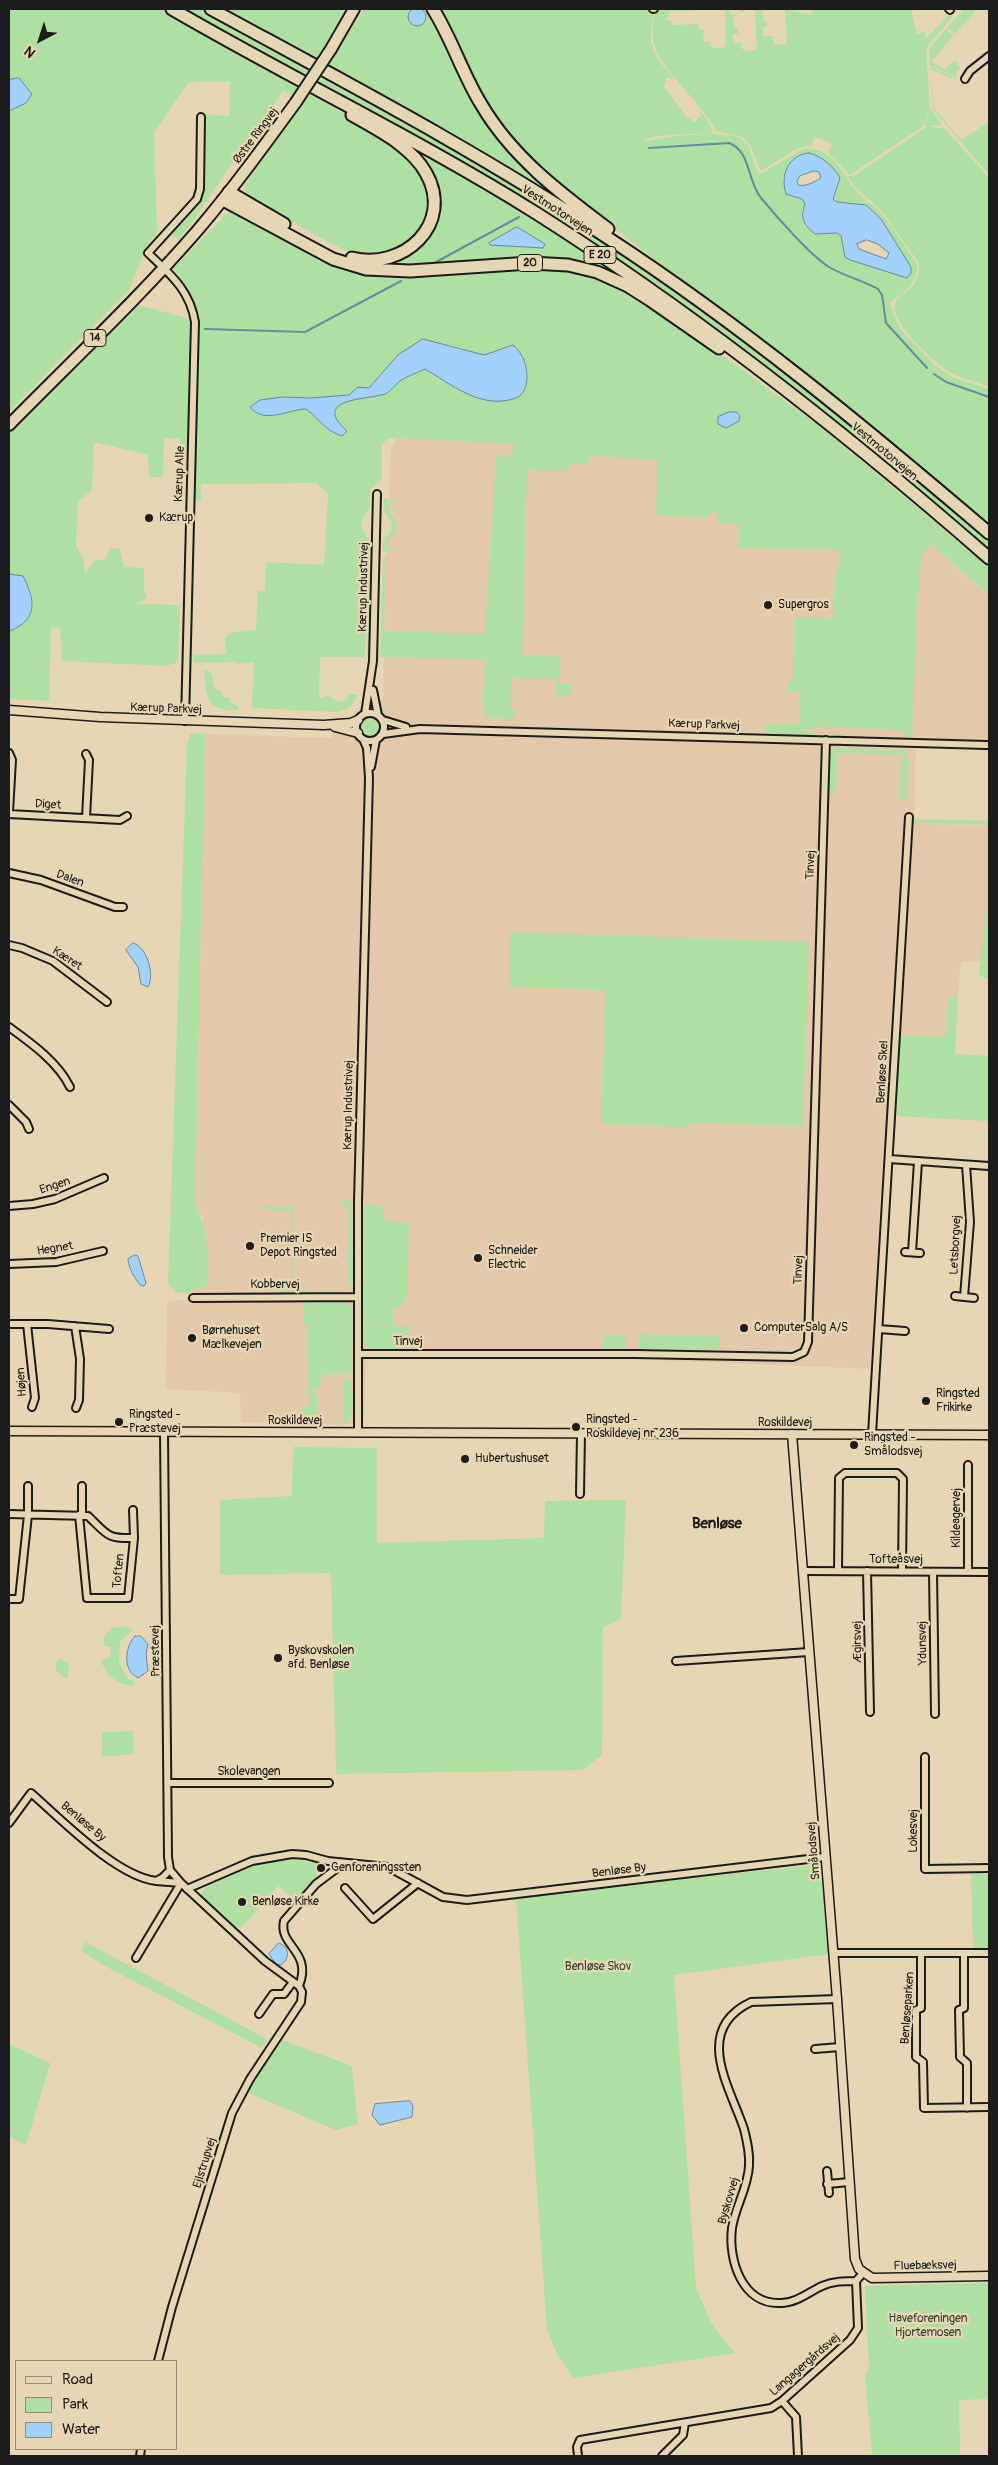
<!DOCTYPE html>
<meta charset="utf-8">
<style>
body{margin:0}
#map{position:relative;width:998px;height:2465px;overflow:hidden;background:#e7d6b3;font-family:Pangolin,sans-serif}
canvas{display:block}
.frame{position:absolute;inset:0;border:10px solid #1c1c1c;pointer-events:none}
.legend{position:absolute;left:15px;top:2360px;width:162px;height:90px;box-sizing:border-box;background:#e7d6b3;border:1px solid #968c77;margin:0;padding:6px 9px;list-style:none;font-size:15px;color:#1c1c1c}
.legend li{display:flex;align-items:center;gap:10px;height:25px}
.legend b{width:25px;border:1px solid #968c77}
.north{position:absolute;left:15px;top:15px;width:50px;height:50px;-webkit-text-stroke:4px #e7d6b3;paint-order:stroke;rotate:220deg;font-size:14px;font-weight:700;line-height:20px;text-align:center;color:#1c1c1c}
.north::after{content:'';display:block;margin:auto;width:18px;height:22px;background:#1c1c1c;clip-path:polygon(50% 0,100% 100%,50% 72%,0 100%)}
</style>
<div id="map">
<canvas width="998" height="2465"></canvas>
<div class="frame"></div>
<ul class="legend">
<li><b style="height:6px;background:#e7d6b3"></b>Road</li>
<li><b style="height:14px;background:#aee0a1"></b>Park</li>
<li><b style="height:14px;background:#a0d2fd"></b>Water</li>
</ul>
<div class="north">N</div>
</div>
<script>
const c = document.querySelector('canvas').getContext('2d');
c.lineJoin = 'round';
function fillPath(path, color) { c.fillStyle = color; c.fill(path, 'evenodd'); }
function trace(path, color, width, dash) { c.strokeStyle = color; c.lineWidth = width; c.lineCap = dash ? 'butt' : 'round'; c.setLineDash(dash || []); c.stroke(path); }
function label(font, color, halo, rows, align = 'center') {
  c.font = font + ' Pangolin,sans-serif'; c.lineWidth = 4.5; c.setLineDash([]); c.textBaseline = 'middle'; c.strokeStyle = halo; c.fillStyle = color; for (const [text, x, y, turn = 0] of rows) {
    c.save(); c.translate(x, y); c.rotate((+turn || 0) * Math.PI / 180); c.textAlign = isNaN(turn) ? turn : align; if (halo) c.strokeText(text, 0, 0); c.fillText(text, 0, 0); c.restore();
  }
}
fillPath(new Path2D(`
 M397,438L836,459L989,596V742L916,740L914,823L989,826V891L981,961L961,962L958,995L949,999L945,1037L892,1035L890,1116L880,1200L871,1369L367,1348L364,1421L345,1425L241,1422L240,1393L166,1389L167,1301L185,1300L194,1288L206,1287L203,1218L195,1208L205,734L332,738L331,718L350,716L362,706L383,699L386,551L393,550L388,546V541L394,534V515L389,509L391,498H389V493L391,449Z`), '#e4c8aa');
fillPath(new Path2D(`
 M9,9H159L298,88L293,96L283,91L179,240L172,234L203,193L206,114L229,116L230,81L189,82L154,132L157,232L145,250L129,290L9,412Z
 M181,9H202L311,68L306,77Z
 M225,9H344L317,59Z
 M364,9H429L469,90L571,206L478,150L329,65Z
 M440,9H652C654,16 652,24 651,32C649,51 663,66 675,80L667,77L664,87L686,116L694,122L701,116L697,107L708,121L713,134C700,134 648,133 642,142C668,136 713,131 739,137L749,147L757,172L760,174L803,149C831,146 841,171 855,189C862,199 873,204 881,213C894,228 905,247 917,264C919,280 904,294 890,302L894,316L901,330L937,367L954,378L989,389V526L878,431L572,196L520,150L490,111ZM809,153L839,184L833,199L837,202L856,203L881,219L911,267L845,257L841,236L831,231L820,234L801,214L805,204L802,199L786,194Z
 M654,9H695L696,13L693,10L670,12L666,20L671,21V25L698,24L700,30H704L703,42L710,41V45L714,48H724L726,43L725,9H727L733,16L737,13L738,14L733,18L734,28L737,29L738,34H733V43H741V48C745,51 751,53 757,48L755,12L753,9H744V12L740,13L737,9H762L764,22H767V27H763V36H772L774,44L785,45L787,40L785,9C795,9 802,14 811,14L813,9H911L917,34L925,32L926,39L950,13L953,16L926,48L930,110L922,127L850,175L828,153L832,144L815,137L810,146L796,149L761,171L750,145L743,137L716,131C703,103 657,68 653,40C652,30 654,20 654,9Z
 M964,9H977L955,34L947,28Z
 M946,29L953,36L931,62L945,69L955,60L960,68L956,72L957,77L930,66L929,49Z
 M930,67L956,78V80L930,69L934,108L961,140L989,122V175L933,109Z
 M323,74L544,201L677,290L811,391L989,539V552L723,336L317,83Z
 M310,94C347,117 435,154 429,206C427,219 422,230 412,239C408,242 403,248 398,251C387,257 361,256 349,253L246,197L244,186Z
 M931,109L942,125L928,126L945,129L989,178V387C977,382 964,379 953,374C938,366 889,323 895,304C901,288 920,293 919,263L882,211L856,188L848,176H854L928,126H924Z
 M385,131L567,239L635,285L579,265L401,269L345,261L331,253L368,264L424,238L434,183Z
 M230,210L235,211L352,270L372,275L393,276L533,268L570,270L600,278L631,293L700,339L825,430L989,567V595L931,544L922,554L915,625L917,626L912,737L908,740V736L904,735L901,730C879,730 819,723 802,731L817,734L816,737L766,734L765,723L799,724L800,691H788L787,681H793L795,617L833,618L835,574H838L839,550L738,548L739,524L718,523L717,512H713L706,518L656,515L658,460L590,456L589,464H569L568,471L527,470L522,655L560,656V684H572L571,696H555V679L512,678L510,711H515L514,719L483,717L485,659L380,657L383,558H386L384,631L485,634L496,456L512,457L514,444L397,438L388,439L382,444V479L370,490V507L361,522L362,529L369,540L365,657H320L319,699L330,695L331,698L339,702L347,699L349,694L357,695C354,706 345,711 336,712L252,708L254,662L238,664L231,662L194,663V655L226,654L225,639L229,633L256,630L258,591H265L266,562L324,565L328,494L316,483L201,484V500L193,502L197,358C199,337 202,314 192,295C187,285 178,277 174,268Z
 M139,305L190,319L192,333L189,454L179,453L180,439L164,438L163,477H149L148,455L94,442L92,490L78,502L76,547L84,559L85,574L94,561L106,559L110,548L120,549L124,567L144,568V590L147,598L137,604L180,605L178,662L166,666L62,661L60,628L51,627L49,701L9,699V435Z
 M384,498L393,500L394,504H389C389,520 407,521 388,541V546L393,547L390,552L383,551V539L390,533L392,523L384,510Z
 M370,540L372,547L369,655L367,657Z
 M204,670L211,673L215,689L221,691L223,697L229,698L231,703L239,706L238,710H225L212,705L206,692Z
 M361 727a9 9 0 1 1 18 0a9 9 0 1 1-18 0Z
 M197,733L205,734L195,1207C210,1229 207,1261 207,1287L194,1288L189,1294L175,1292L168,1283L187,746L190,734Z
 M835,748L902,750L909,755L840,753L837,755L836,789L832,795L828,793L829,757Z
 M901,757L909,758L906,799H900Z
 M914,819L989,821V825L914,823Z
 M989,890V980L979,975Z
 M510,932L809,942L803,1126L692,1123L686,1127L601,1124L605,990L510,987Z
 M958,995L955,1054L989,1056V1121L897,1116L900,1035L945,1037L949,999Z
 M343,1200H349L352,1204L353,1281C346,1295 332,1293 318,1294V1291L342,1292L348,1285V1208H342Z
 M367,1204L380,1206L383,1209L384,1221L409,1223L408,1294L401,1308H394L393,1325H362V1212Z
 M262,1206L293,1207L294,1282L303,1284L302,1291H310V1293L278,1291L277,1284L292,1282L291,1211L262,1209Z
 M304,1302H343L352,1308V1374H321L320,1389H314L315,1396H319L315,1421L343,1422V1379H351C351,1391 357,1416 346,1423L302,1421V1407H309L307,1324L303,1323Z
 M362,1326H412L400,1350C376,1350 362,1355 362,1326Z
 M603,1333L627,1337L626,1347L603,1350Z
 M639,1334L719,1336V1349L639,1350Z
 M293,1447L377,1448V1543L544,1538L545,1501L626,1500L621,1619L603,1627L602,1755L583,1770L336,1774L331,1573L220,1575V1500L292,1496Z
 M124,1626L133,1630L120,1642L119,1662L128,1679L135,1681L133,1686C118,1685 106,1676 101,1660L110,1657L111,1647L104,1646V1636L111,1628Z
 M60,1659L69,1663L68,1678H65L56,1670V1663Z
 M133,1731L134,1754L102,1757V1732Z
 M302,1859L318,1862L316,1880L298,1899H293L278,1886L243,1926L233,1928L202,1896L204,1888L257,1864L274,1860Z
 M821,1864L829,1954L674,1975L696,2287L710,2322L735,2353L574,2378L557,2354L547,2330L516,1898Z
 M971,1874H989V1948H973Z
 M85,1942L267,2039L262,2048L103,1965L82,1951Z
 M282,2040L352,2066L358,2124L336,2130L246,2092Z
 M9,2044L50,2063L26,2145L9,2137Z
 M989,2283V2399L959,2400L960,2456H872L865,2375L869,2369L865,2286Z`), '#aee0a1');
const water = new Path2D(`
 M408 17a9 9 0 1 1 18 0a9 9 0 1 1-18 0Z
 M19,78L32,94L26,103L9,111V80Z
 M809,153C822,156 834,167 840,178L833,199L837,202L866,205L881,219L911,267V273L907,278L850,260L845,257L841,236L837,233L815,234C803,224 800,218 805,204L802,199L786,194C780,175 788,155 809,153ZM814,171L819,172L821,178C814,182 806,187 798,185L797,181L800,176ZM867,240L878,244L889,253L886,259L859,249L857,244Z
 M517,227L545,244L543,248L490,245L489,243Z
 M423,339L484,355L513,345C524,355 527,365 527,379C526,390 523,396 513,399C480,409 451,384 425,369C417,373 407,376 400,381C395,385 390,392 385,394C367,400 310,398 347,431L342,436C325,431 320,419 306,409C290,409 264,425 250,407L260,400L282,397L311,398L349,395L358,387L369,388L398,355Z
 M729,412H737L740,416L739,421L726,428L718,424V417Z
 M9,574L23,576C35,600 39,619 10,631Z
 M133,943C147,947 155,974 148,987L141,984L138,967L126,950Z
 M135,1255L138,1256L146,1283L144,1286L140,1285C135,1278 128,1268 128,1259Z
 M135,1636H141L148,1644L146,1654L148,1671L138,1678C122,1670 125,1647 135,1636Z
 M279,1943C290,1947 290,1959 281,1965L276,1964L269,1954Z
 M410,2101L413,2106L412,2117L380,2125L372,2115L375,2104Z`);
fillPath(water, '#a0d2fd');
trace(water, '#6b89a3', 1);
trace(new Path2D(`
 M649,148L729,143C751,151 747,181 761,198C775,215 811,256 829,267C844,276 862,280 878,289L882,295L886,323L927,368
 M436,262L519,217
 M205,329L305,332L401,281
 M934,374L946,382L989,397`), '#6b89a3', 2);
const minor = new Path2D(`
 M653,9H654
 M949,9L950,10
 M965,79L970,71L989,56
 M373,690L378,715
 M356 727a14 14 0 1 1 28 0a14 14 0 1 1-28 0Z
 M365,714L373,661L377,494
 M383,720L406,727
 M185,721L195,322C190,290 170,274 148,253L197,199L200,189L201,117
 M383,734L420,729L987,745
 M9,753L12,760L9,812
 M371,767L376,740
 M9,814L120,820L127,816
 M86,818L89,760L86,754
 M9,873L41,880L115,907H123
 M9,945L22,948L53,961L107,1002
 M9,1027C31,1043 58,1062 70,1087
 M9,1105L26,1122L29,1129
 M889,1159L989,1166
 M9,1206L33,1204L55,1199L104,1178
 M905,1252L920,1253
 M912,1252L918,1162
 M9,1264L56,1262L103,1251
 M955,1296L974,1298
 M964,1297L970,1222L966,1165
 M193,1298L358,1297
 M9,1324H48L109,1329
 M27,1324L35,1398L32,1407
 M75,1326L80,1359L79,1400L76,1408
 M879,1329L905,1331
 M358,1354H636L793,1357L804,1352L808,1342L826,740
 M164,1432L168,1857L170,1870L181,1883L265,1961L299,1986C313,1951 278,1946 284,1921L316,1884L344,1863
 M358,1432V1202L369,778L367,748L363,739
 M872,1434L909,817
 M580,1494L581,1433
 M9,1514L88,1516C107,1534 106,1539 134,1538
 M79,1515L87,1598H128L134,1538L133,1510
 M82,1515V1486
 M803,1571L989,1572
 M838,1571L839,1478L845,1473H897L903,1479L902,1572
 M867,1571L870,1712
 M933,1572L935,1714
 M968,1572V1465
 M9,1599H19L28,1515V1486
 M676,1661L809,1652
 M925,1757V1869L989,1868
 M169,1783H329
 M9,1823L31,1793C62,1820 116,1876 156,1881L162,1878L170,1870
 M156,1881L181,1883
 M345,1888L373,1919L418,1883
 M187,1889L252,1861L292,1854L306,1855L328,1861L388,1867L443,1897L467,1900L825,1857
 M833,1953H989
 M921,1953V2008L916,2010V2057L923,2062L924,2108L989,2107
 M964,1953V2008L959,2010L960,2057L967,2063V2108
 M136,1958L181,1883
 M837,1999L751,2002C692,2030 730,2087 744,2129C747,2141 750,2153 749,2166C748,2188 735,2207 732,2228C728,2260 742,2305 781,2303C796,2303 809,2292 822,2286C833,2281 844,2281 856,2281L863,2273
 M259,2014L273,1994H284L293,1982
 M815,2049L840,2047
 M827,2171L829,2193
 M827,2184L850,2182
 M158,2361L172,2307L232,2113L250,2079L301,2002L302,1992L299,1986
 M782,2401L796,2417L798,2456
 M140,2456L141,2449
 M578,2456L577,2447L580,2440L771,2408L782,2401L850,2340L858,2328L856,2281
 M662,2456L683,2435L685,2423`);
const tertiary = new Path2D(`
 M9,710L100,717L324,725L351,723L358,720
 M335,727L358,733
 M9,1431L989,1435
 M792,1434L837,1999L855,2259L859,2269L872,2278L989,2276`);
const primary = new Path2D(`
 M331,49L354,9
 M9,425C72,361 138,299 197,231C232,190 264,146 296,102`);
const motorway = new Path2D(`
 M172,9C292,79 418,139 536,213C697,315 846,433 989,558
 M211,9C345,82 481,153 608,238C743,326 867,429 989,533
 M433,9C452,39 462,73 481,104C512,157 560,193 608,229
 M229,192L284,224
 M223,200L333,259L366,269L410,271L530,263L568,265L597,272L628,286L650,300L719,348
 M352,258C403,271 455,224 426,173C411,146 378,130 352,115`);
trace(minor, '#1c1c1c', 10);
trace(tertiary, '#1c1c1c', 11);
trace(primary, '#1c1c1c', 14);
trace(motorway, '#1c1c1c', 15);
trace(minor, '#e7d6b3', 6);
trace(tertiary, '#e7d6b3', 8);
trace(primary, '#e7d6b3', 10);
trace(motorway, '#e7d6b3', 11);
const primaryBridge = new Path2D(`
 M296,102L331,49`);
trace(primaryBridge, '#1c1c1c', 14, []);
trace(primaryBridge, '#e7d6b3', 10);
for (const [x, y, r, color] of [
 [149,518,5,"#1c1c1c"],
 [768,605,5,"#1c1c1c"],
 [250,1246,5,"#1c1c1c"],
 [478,1258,5,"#1c1c1c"],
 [744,1328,5,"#1c1c1c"],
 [192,1338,5,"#1c1c1c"],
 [926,1401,5,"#1c1c1c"],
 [119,1422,5,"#1c1c1c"],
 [576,1427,5,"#1c1c1c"],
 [854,1445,5,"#1c1c1c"],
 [465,1459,5,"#1c1c1c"],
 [278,1658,5,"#1c1c1c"],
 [321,1868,5,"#1c1c1c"],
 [242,1902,5,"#1c1c1c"]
]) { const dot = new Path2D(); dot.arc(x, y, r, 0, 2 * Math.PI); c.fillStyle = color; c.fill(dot); trace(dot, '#e7d6b3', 2); }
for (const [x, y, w] of [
 [600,255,32],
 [530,263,25],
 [95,338,22]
]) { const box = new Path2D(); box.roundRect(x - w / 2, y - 8.5, w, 17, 4); c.fillStyle = '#e7d6b3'; c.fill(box); trace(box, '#1c1c1c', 1); }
label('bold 11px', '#1c1c1c', null, [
 ["E 20",600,255],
 ["20",530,263],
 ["14",95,338]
]);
label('12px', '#1c1c1c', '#e7d6b3', [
 ["Østre Ringvej",256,136,-53],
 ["Vestmotorvejen",557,211,33],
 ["Vestmotorvejen",884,452,40],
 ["Kærup Alle",180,474,-88],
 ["Kærup Industrivej",364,587,-89],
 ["Kærup Parkvej",166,709,2],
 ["Kærup Parkvej",704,725,2],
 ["Diget",48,805,3],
 ["Tinvej",811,865,-88],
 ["Dalen",70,879,20],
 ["Kæret",67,959,33],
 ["Benløse Skel",883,1072,-87],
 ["Kærup Industrivej",349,1105,-89],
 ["Engen",55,1186,-18],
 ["Letsborgvej",956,1245,-87],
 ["Hegnet",55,1249,-9],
 ["Tinvej",799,1270,-88],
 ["Kobbervej",275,1285],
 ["Tinvej",408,1342],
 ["Højen",22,1382,-94],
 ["Roskildevej",295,1421],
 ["Roskildevej",785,1423],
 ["Kildeagervej",957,1518,-90],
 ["Tofteåsvej",896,1560],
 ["Toften",119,1571,-84],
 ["Ægirsvej",858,1642,-91],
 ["Ydunsvej",923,1643,-91],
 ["Præstevej",156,1651,-91],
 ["Skolevangen",249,1772],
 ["Benløse By",83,1822,40],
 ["Lokesvej",914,1831,-90],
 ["Smålodsvej",814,1851,-95],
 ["Benløse By",619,1871,-7],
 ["Benløseparken",908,2008,-86],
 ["Ejlstrupvej",205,2163,-73],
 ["Byskovvej",729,2201,-74],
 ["Fluebæksvej",925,2266,-1],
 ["Langagergårdsvej",805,2365,-41]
]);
label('12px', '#1c1c1c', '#e7d6b3', [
 ["Kærup",159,518],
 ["Supergros",778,605],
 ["Premier IS",260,1239],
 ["Depot Ringsted",260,1253],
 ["Schneider",488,1251],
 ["Electric",488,1265],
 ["ComputerSalg A/S",754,1328],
 ["Børnehuset",202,1331],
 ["Mælkevejen",202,1345],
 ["Ringsted",936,1394],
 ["Frikirke",936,1408],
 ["Ringsted -",129,1415],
 ["Præstevej",129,1429],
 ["Ringsted -",586,1420],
 ["Roskildevej nr. 236",586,1434],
 ["Ringsted -",864,1438],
 ["Smålodsvej",864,1452],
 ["Hubertushuset",475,1459],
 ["Byskovskolen",288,1651],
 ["afd. Benløse",288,1665],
 ["Genforeningssten",331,1868],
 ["Benløse Kirke",252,1902]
], 'left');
label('12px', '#394337', '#e7d6b3', [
 ["Benløse Skov",598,1967],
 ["Haveforeningen",928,2319],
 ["Hjortemosen",928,2333]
]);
label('bold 15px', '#1c1c1c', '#e7d6b3', [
 ["Benløse",717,1524]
]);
</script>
